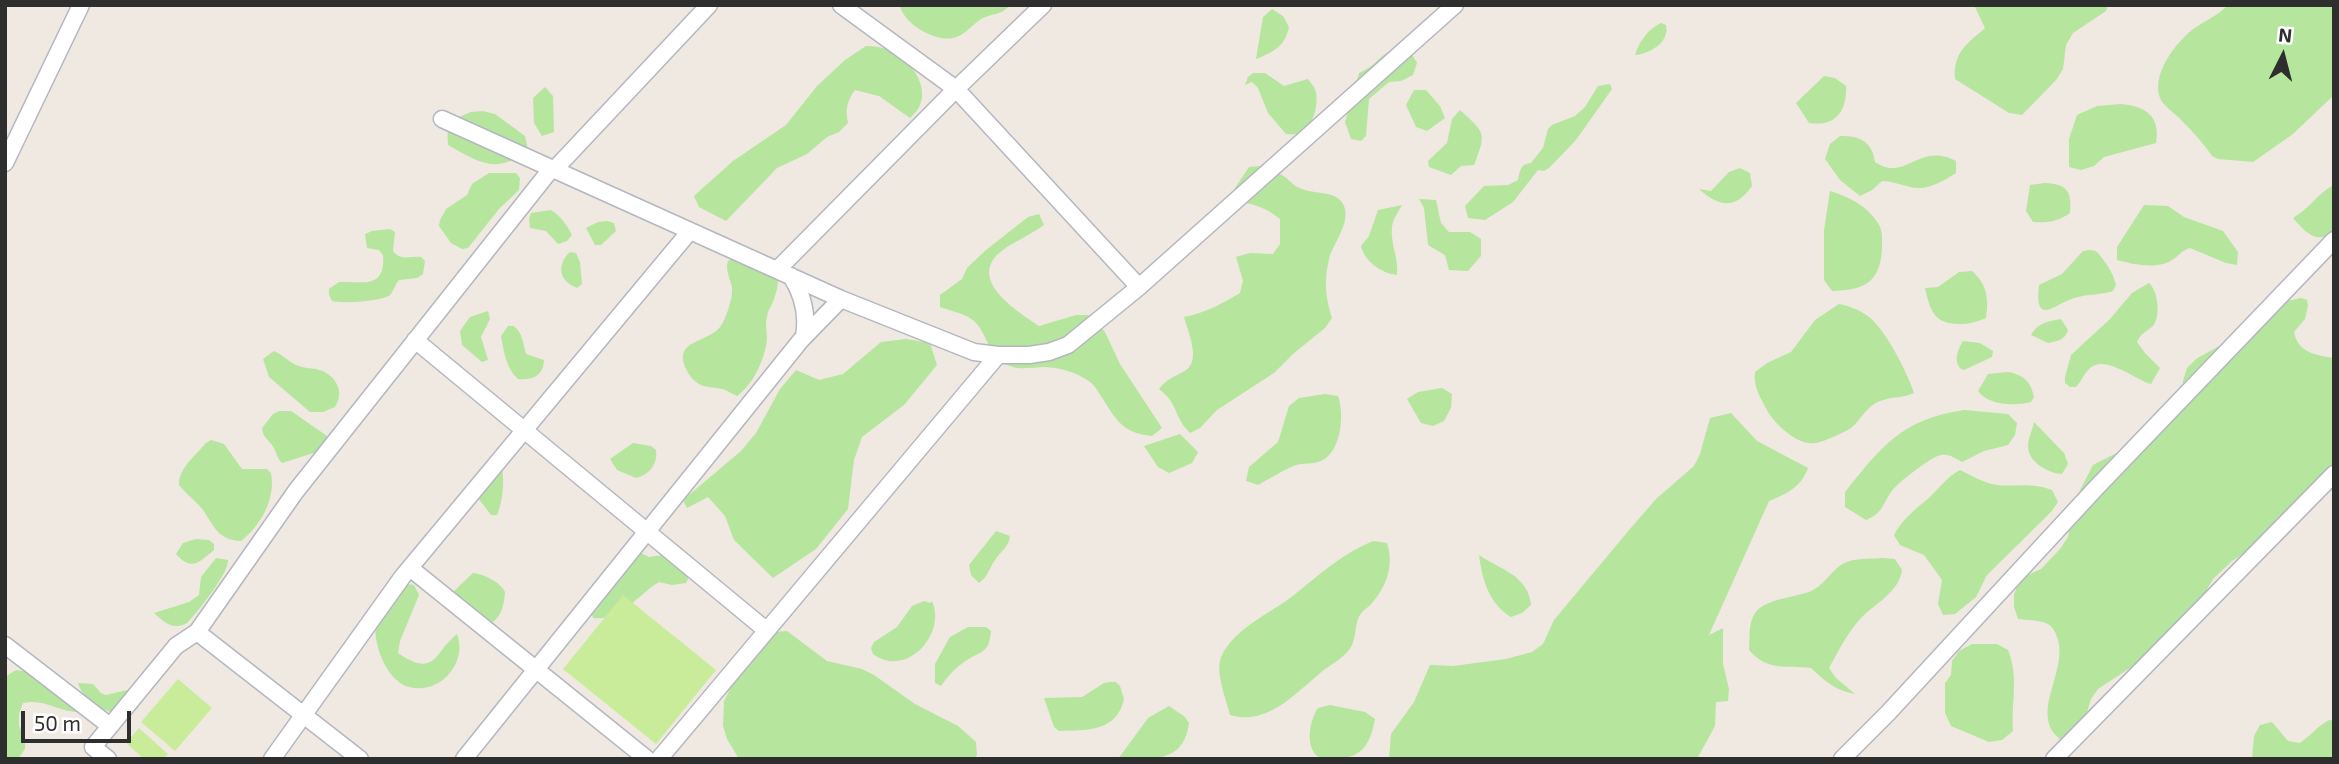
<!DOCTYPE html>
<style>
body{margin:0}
#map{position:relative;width:2339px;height:764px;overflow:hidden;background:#efe9e1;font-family:"Exo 2",sans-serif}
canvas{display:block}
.frame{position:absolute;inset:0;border:7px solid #2e2e2e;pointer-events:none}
.north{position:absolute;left:2248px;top:21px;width:70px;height:70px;-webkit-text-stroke:5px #fff;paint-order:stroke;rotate:6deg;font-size:19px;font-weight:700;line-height:28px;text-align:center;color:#2e2e2e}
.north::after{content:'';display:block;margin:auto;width:24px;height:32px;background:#2e2e2e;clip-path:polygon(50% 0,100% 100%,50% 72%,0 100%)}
.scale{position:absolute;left:21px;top:711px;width:110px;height:32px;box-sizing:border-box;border:4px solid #2e2e2e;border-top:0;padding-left:9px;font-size:21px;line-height:24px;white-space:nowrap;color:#2e2e2e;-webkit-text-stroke:5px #fff;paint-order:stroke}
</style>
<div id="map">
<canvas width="2339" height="764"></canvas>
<div class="frame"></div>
<div class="north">N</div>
<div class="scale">50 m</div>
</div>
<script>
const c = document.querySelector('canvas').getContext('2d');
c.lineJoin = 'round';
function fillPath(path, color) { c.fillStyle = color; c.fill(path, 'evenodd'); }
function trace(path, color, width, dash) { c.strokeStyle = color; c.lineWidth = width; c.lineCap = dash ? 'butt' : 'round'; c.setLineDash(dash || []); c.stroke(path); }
fillPath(new Path2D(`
 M1010,5C1001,16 992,13 981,19C972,25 964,36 953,38C935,42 904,24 900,6Z
 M1974,5H2108L2106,11L2073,33L2066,45L2063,69L2056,80L2022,115L2009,113L1955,79C1953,52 1967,44 1985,28Z
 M2228,5H2334V95L2293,134L2253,162L2218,159L2212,156C2204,144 2194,133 2184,123C2178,116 2170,111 2164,104C2146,82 2174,44 2192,30C2204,21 2218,16 2228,5Z
 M1272,9L1283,16L1289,27C1285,46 1274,52 1256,59L1263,17Z
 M1661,23L1666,25C1670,42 1650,54 1635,55C1639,42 1648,29 1661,23Z
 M866,46C877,46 893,49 902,57C921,74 932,100 910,118L879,96L855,90C847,101 845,110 848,123L839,132L827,137L807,154L777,168L726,221L699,207L694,196L733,161L786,125L817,86L845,60Z
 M1400,48L1411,53L1417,63L1413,75L1401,81L1389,82L1369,99L1366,136L1361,141L1351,139L1345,122L1359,73C1379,65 1379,52 1400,48Z
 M1253,73H1265L1284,86L1308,79C1310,82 1313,85 1315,89C1320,102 1313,130 1298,134C1294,135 1290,134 1286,134L1268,113L1258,88L1252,82L1245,85L1248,77Z
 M1824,76L1835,78L1846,86C1847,111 1836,127 1809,123L1796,103Z
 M1610,84L1612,89L1576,140L1549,168L1544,171L1538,170L1513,202L1485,220L1468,218L1465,206L1484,186L1508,185L1518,180C1520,171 1520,164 1531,163L1543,148L1548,129L1552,125L1575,116L1585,107L1598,86Z
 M545,87L553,96L554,132L542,136L534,123L533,98Z
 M1414,90H1426L1440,106L1445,118L1427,131L1416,127L1406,105Z
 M2121,104C2145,106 2161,116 2156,143L2104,157L2094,166L2081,170L2069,167V139L2077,115L2097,106Z
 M1460,110C1485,133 1487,132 1474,165L1461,166L1451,175L1429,167L1428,161L1447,143L1452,119Z
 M483,111L495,114L525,136L528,149C498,176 478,162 448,145L447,122L471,112Z
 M1840,136C1860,136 1872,141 1875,162C1905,183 1919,141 1956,161V173C1945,180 1930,189 1917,188C1904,187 1895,181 1882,181L1872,190L1860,196L1840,180L1825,159L1830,144Z
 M1260,166C1269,169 1278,172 1285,177C1291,182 1295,187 1302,189C1314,194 1329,191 1339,199C1357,216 1333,242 1329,259C1324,282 1325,296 1332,318L1325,328L1293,354L1274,373L1217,410L1200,428L1190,433C1173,416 1179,404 1159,389C1167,378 1175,377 1186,370C1201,360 1188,332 1184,317C1205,313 1222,304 1240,293L1243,281L1236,257L1250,253L1273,254L1280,244V219C1266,207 1252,204 1234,200L1235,188L1249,167Z
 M1740,168L1750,173L1752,186C1735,210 1719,207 1699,189L1711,191L1729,172Z
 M489,173H516L520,178L519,190L499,209L468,248L462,249L451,243L439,226L440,220L446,209L467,195L472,184Z
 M2045,183C2067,184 2072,191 2070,213C2057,222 2048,223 2033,222L2026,211L2030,185Z
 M2334,185V230C2318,247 2304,231 2293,218C2309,209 2318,193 2334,185Z
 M1830,191C1849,197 1866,205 1878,223C1883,230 1882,241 1882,249C1880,283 1864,290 1832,291L1824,280V230Z
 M1419,199L1436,200L1441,223L1449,232H1470L1481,239V256L1468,271L1449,270L1445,255L1428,245L1424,208Z
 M1402,205C1398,212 1393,219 1392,227C1390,243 1399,259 1397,275C1381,273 1365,262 1361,246L1369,236L1378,210Z
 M2144,205L2168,206L2184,217L2223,231L2238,252L2237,265L2226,263L2190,248C2182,250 2179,256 2172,260C2157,270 2132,264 2117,260V247Z
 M551,210C561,216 567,225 572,235L567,241L558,244L546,231L530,228L529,219L531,213Z
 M1039,214L1044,225C1031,235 1008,244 997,255C970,283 1020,313 1039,326L1076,315H1088L1097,322L1105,332L1120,364L1162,428L1152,436C1124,433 1117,422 1103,399C1099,394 1096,386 1090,382C1076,372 1061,368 1045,367C1031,367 1020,371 1007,365C987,354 988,335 975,322C967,314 951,311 940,307V295L962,279L967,268L986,250L1028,217Z
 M607,221L614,223L616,231L601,245H595L586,228L598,222Z
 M390,229L395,232L393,251C400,261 410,256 421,257L425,261L423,274L417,278L399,280C395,284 394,291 390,295C384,301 341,304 332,301L329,295V289L339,282C362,281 386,290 383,255L379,250L367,248L365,234L372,231Z
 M2090,250L2096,251C2105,261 2113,272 2116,285L2113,291C2101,295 2090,294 2078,297C2057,301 2034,330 2039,285L2062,274L2083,251Z
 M570,252L576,253L580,262L582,284L577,288C559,281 556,265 570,252Z
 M740,254C750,255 771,253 776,263C780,272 778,288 775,296C773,304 768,309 767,317C765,324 767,332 767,339C765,359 753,385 737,396C732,394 727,390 722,389C715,387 708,388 701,385C694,382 689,375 686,369C672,338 711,344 722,324C727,315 733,298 732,287C730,278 725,270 728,261Z
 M1972,271C1987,284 1989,299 1986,318C1976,322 1970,324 1959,324C1933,324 1930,309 1925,288L1938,287L1959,272Z
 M2149,283C2158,291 2161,316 2153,326C2146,332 2141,333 2137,342L2145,353L2160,368L2151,384C2136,381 2105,353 2089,369C2084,374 2081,382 2076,387H2070L2065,383V377L2071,355L2110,319L2132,293Z
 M2301,298L2307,300L2308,306L2305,319L2294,332C2298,353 2316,355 2334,358V467L2282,529L2232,561L2213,579L2192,615L2154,652L2098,689L2091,699L2083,725L2068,744C2023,721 2068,675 2058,640C2056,633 2053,626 2046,623C2038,620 2026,620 2018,619L2014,607V595L2018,583L2028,575L2041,569L2060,549L2068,537L2075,500L2093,465L2152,435L2175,418L2180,408L2183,381L2187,368L2196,359L2244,332L2278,303Z
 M1839,304C1850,306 1860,310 1869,317C1886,330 1908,374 1914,393C1902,399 1889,396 1878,402C1866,407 1861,420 1851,428C1845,432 1823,442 1816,443C1798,446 1777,426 1768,412C1761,398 1753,388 1755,372L1767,363L1791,352L1815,320Z
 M488,311L490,319L481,337L488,360L482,362L462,345L460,331L470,317Z
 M2061,319L2068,330C2065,340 2058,341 2048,343L2031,335C2037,323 2049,321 2061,319Z
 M508,326H514C523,334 523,343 526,354L544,360C543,377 532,380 518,379C506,368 504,352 501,336Z
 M906,339L930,343L937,365L904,405L862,437L854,460L848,509L816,549L773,578L734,540L725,516L708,497L687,508L683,500L741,451L756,433L780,389L796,370L819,380L843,374L881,342Z
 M1963,341L1980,343L1993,351L1992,357L1964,370L1961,369C1953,361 1958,349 1963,341Z
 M274,351C283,355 290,363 299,366C304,368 310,368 316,369C334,373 346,390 335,407L323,412H310L269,377L263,359Z
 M2008,372C2024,375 2031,382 2034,397L2031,402C2015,406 1989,406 1978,391L1988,374Z
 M1442,388L1452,394L1451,408L1444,421L1433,426L1421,423L1407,399L1418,392Z
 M1325,394L1338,396C1345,415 1341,456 1318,462C1309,465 1301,462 1291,467C1280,472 1269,479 1258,485L1246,481L1249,467L1278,442L1289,406L1299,398Z
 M1964,410L2008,414L2017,423L2015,435L2008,445L1984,451L1962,462C1955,458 1949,454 1941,455C1932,456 1896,484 1891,492C1882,505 1883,513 1866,520L1845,507V492C1882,446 1902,419 1964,410Z
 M279,411H291L327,436L328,442L320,451L282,463C277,458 277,454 274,448C269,439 263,439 262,428L273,414Z
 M1731,413L1757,441L1808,468C1801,487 1787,494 1769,501L1709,635L1723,628V664L1729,689L1728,701L1716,702L1715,726L1697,759H1389L1391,734L1414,702L1430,665L1453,666L1506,659L1532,652L1543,644L1554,620L1630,529L1656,499L1694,466L1700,454L1710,418Z
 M2034,422L2064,453L2068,464L2062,474C2048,473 2028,462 2028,446C2028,438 2033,429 2034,422Z
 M1180,434L1198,452L1192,463L1169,473L1158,467L1144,446Z
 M211,440L224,444L242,469H267L271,473C276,498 261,526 241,541C218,540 214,526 203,510C196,501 186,494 179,485C178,469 196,455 206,443Z
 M633,443L651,446L656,450C658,464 649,475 636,478L617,470L610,459Z
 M500,458C505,475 504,498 497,515H491L478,498Z
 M1960,470C1972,476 1984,483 1997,485C2017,487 2031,482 2052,490L2058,502L2051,512L1987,575L1976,597L1955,614L1943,615L1938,604L1942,580L1924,555L1900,545L1894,535C1903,518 1916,509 1930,497C1940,487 1947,477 1960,470Z
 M996,531L1010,536C1009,547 1001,551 995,560C989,568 988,577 979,583L971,575L969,565Z
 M196,539L209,540L214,544V550C199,562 192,572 176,554L183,543Z
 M1373,541L1387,543C1394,565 1387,586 1372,603C1369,607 1363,610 1360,615C1354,624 1357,641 1349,650C1341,660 1328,666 1319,674C1294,695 1266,726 1230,715C1226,698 1215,673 1221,657C1235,627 1270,614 1294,595C1319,575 1343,553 1373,541Z
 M639,552L649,557L663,555L692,571L686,583L672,585L659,582C636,596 622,621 593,618L589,605Z
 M1479,555C1501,570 1528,575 1531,605L1522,613L1511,617C1489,604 1482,579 1479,555Z
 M216,558L228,560C229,573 197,613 187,623C173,631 164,622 154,613L189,602L199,595L201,577Z
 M1883,558L1895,559L1902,570C1899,591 1879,601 1863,616C1849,630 1839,650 1829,668L1836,678L1855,694C1836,691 1825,681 1811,668C1786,665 1768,672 1749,650C1750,638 1748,623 1755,613C1766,598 1795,598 1811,591C1827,584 1833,565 1850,561C1860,558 1872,559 1883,558Z
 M473,573C484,574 500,582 505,592C504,606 501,620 487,625L452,593Z
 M401,583L414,585L419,595L400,641L398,653C436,679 434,652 457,634C468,663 440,695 409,687C383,680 367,630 380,608C385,599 395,591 401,583Z
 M924,601L930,603L932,601C947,634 906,679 873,654L871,648L874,642L897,627L912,606Z
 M968,627H986L991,631C989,653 983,650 967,660C957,666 948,676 941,686L935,683V664L950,637Z
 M787,631L827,661L862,669L874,675L915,704L958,726L976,742L977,755L975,759H739L727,739L723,726L724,701L753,643L775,632Z
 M1972,644H1997L2008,650C2019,677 2011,703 2013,731L2002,740L1989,742L1951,726L1945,713V683L1951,675L1952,661L1959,651Z
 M16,670L43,674L87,712C61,715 47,698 23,703L19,714V726L25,737V749L18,759H5V677Z
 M1110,682H1116L1120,686L1124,699C1117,732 1087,730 1059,731L1054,727L1044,698L1082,697L1104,683Z
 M78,683L93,684L101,693L106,695L131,689L140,696L138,708C119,722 84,705 78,683Z
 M1330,705L1365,712L1375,719C1370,746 1361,759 1332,759C1327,759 1320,759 1316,755C1305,743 1310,720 1318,708Z
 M1169,706L1185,717L1189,723C1184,764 1151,759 1118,759L1148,718Z
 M2329,720L2334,721V759H2252L2254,736L2260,725L2272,722L2288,741L2300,743C2310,736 2318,726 2329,720Z`), '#b6e59e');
fillPath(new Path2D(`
 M623,595L716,670L656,744L563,669Z
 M178,679L212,708L175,751L141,722Z
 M139,728L168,754L163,759H144L126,743Z`), '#c9ec9a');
const minor = new Path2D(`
 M841,5L956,89L1139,287
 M442,119L841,299L974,352L998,355H1029L1049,352L1068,345L1139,287L1455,5
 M5,163L81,5
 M554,170L709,5
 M777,270L956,89L1043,5
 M791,276C803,295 808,314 804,336
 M415,340L766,630
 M410,568L647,759
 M197,632L360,759
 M5,645L110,726
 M108,759L93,747L176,646L197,632L296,491L552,168
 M272,759L403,576L690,231
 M464,759L801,340L841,299
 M659,759L998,355
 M1842,759L1888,713L2096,488L2334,240
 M2054,759L2334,474`);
trace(minor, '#b4b7c1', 19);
trace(minor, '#fff', 16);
</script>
